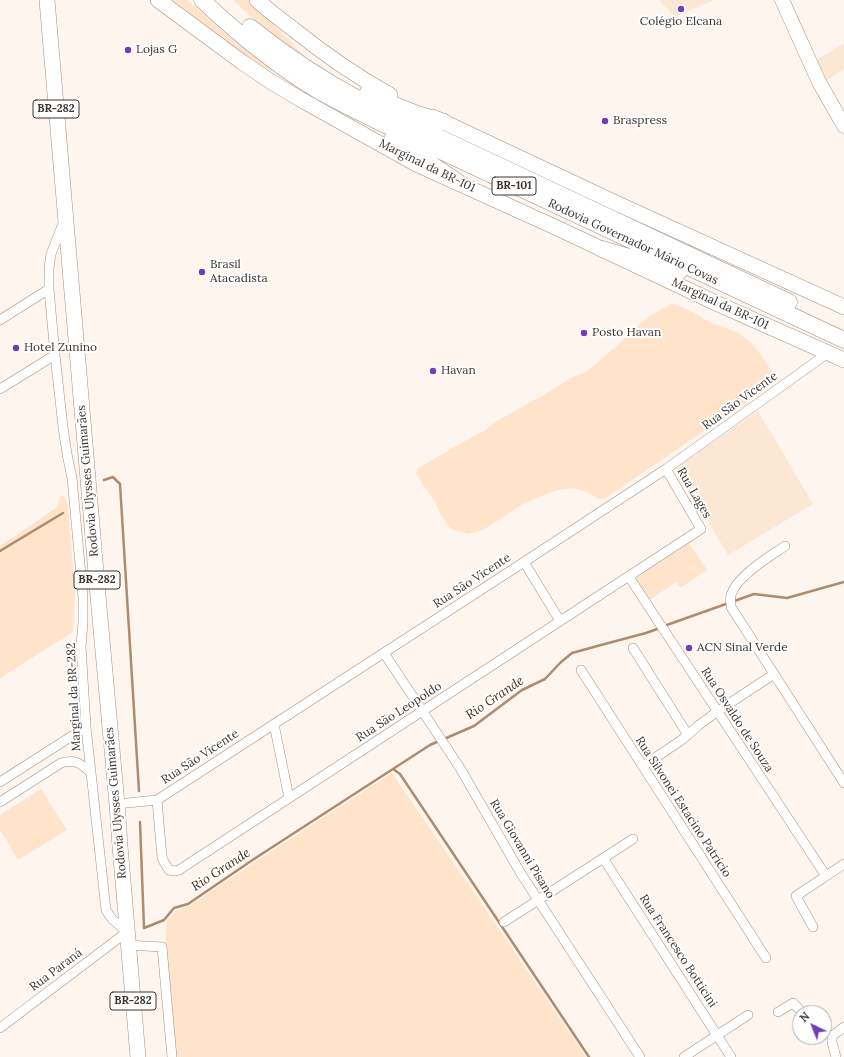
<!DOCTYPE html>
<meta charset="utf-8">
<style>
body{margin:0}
#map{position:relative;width:844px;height:1057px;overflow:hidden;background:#fdf5ee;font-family:Lora,serif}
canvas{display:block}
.north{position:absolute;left:792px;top:1005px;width:40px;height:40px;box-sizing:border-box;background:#fff;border:1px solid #b1aeab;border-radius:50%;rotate:317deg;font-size:11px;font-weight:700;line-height:16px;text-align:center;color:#3c342e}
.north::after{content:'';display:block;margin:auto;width:14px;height:18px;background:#733eb5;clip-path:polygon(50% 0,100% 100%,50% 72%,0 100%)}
</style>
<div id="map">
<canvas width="844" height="1057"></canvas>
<div class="north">N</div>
</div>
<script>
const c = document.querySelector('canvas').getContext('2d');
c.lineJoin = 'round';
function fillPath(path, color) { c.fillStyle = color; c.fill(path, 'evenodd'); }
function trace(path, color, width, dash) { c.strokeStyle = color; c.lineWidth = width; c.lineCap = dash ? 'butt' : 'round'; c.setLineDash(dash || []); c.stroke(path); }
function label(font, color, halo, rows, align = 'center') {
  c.font = font + ' Lora,serif'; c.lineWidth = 4; c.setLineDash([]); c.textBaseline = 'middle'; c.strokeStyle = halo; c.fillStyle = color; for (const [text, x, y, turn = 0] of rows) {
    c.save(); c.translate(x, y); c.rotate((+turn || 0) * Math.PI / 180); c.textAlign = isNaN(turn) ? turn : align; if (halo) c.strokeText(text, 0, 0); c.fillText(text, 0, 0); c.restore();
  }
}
fillPath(new Path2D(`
 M659,0H714L675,17Z
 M844,43V69L824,82L814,62Z
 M758,411L813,504L728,555L676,468Z`), '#fce7d5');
fillPath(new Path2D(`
 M170,0H187L233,40L273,69L271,72L235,50Z
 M233,0H250L307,59L268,32Z
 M671,304C686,307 695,314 708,321C718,326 730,329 740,334C753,342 764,359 772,372L769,387L604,499H599L587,492L572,488L554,491L523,504L483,530L468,534L451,529L442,517L435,502L416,474L417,469L454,447L484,431L497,421L513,412L542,396L571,378L586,372L612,350L648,317Z
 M61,496H64L68,505L75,595L73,632L0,678V546L56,508Z
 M689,543L707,570L680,588L676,582L648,601L634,579Z
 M392,773L586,1057H175L165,947L167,921L176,911L189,906L255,862Z
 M41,789L67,830L18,860L0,830V815Z`), '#ffe3cb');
trace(new Path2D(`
 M104,480L113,477L120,484L139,791
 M0,551L63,513
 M664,626L754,594L787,598L844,582
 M444,739L474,726L522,690L545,679L560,663L572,653L601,645L646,633L660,628
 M393,769L400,774L589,1057
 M140,822L144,928L164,920L174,908L188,904L254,859L430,745L439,741`), '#ad8c70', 2.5);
const minor = new Path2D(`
 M0,320L49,289
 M0,389L55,355
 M785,546C769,557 737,576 731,595C730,599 731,603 731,607L844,783
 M524,562L560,621
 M629,577L826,876
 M633,648L688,735
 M384,653L460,768L520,872L640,1057
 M581,670L766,958
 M274,724L289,798
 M643,766L683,739L699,725L718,711L774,674
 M0,782L86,727
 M157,800L162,857L164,862L169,870L174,871L179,870L701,529L666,469
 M0,802L61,763C75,759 80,763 90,772
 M117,804L157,800L524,562L666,469L828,353
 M603,858L731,1057
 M504,922L633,839
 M813,927L796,896L844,864
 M128,945L162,947L172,1057
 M778,1012L793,1003L803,1013
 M0,1028L127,932L112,919L106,910L86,727L81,646L83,623V597L72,478L67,454L63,427L55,355L49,289V268L51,254L64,221
 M684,1057L748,1015
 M836,1057L832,1042V1036L844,1027`);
const primary = new Path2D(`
 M782,0L819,82L844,126`);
const trunk = new Path2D(`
 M47,0L98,596L117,804L120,846L138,1057
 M158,0L242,62L270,81L300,99L416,164L555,227L718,304L844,360
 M257,0C269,11 280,19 293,29C324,54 356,76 390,95
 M433,117L618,204L844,307`);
const motorway = new Path2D(`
 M202,0C236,32 277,66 317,90C343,105 369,117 396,130L844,340
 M250,27C285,55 322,80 362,101L789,302
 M368,92L397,106L417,114L444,122
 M393,138L458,182
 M602,249L679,272`);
trace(minor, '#a39080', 10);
trace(primary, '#a39080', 15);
trace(trunk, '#a39080', 16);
trace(motorway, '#a39080', 17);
trace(minor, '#fff', 9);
trace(primary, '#fff', 14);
trace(trunk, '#fff', 15);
trace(motorway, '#fff', 16);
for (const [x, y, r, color] of [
 [681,9,4,"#733eb5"],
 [128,50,4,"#733eb5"],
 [605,121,4,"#733eb5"],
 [202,272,4,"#733eb5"],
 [584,333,4,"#733eb5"],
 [16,348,4,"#733eb5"],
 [433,371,4,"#733eb5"],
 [689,648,4,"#733eb5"]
]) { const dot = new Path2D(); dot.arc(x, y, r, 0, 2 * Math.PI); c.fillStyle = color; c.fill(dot); trace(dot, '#fff', 1.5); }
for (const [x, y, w] of [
 [56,109,46],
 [514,186,44],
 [97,580,46],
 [133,1001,46]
]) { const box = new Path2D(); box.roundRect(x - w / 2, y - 9, w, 18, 3); c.fillStyle = '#fff'; c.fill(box); trace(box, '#3c342e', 1); }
label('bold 11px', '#3c342e', null, [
 ["BR-282",56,109],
 ["BR-101",514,186],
 ["BR-282",97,580],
 ["BR-282",133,1001]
]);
label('12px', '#3c342e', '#fff', [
 ["Colégio Elcana",681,22,"center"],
 ["Lojas G",136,50],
 ["Braspress",613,121],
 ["Brasil",210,265],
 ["Atacadista",210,279],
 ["Posto Havan",592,333],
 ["Hotel Zunino",24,348],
 ["Havan",441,371],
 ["ACN Sinal Verde",697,648]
], 'left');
label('12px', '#3c342e', '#fff', [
 ["Marginal da BR-101",427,166,26],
 ["Rodovia Governador Mário Covas",633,242,25],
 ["Marginal da BR-101",720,304,25],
 ["Rua São Vicente",740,401,-36],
 ["Rodovia Ulysses Guimarães",88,481,-95],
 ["Rua Lages",694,493,60],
 ["Rua São Vicente",472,581,-33],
 ["Marginal da BR-282",74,697,-93],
 ["Rua São Leopoldo",399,712,-33],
 ["Rua Osvaldo de Souza",737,720,57],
 ["Rua São Vicente",200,757,-33],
 ["Rodovia Ulysses Guimarães",116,803,-95],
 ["Rua Silvonei Estacino Patrício",683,807,57],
 ["Rua Giovanni Pisano",522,849,59],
 ["Rua Francesco Botticini",678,951,57],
 ["Rua Paraná",56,970,-37]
]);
label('italic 13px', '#4a2d0f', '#fff', [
 ["Rio Grande",495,698,-34],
 ["Rio Grande",221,870,-33]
]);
</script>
